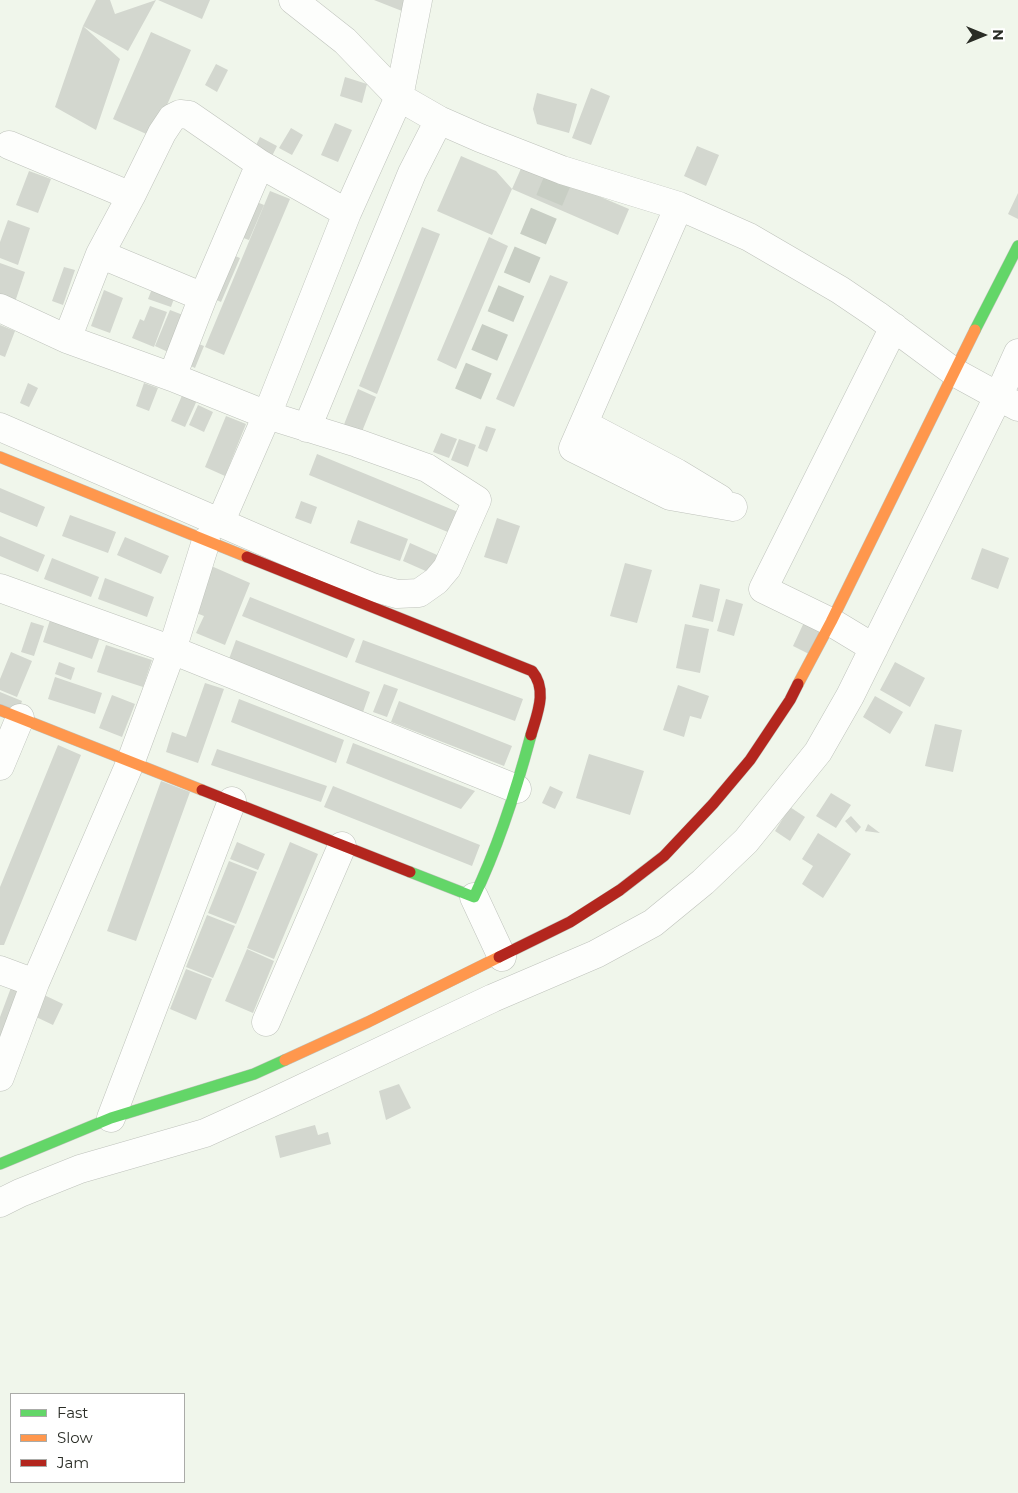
<!DOCTYPE html>
<style>
body{margin:0}
#map{position:relative;width:1018px;height:1493px;overflow:hidden;background:#f0f6eb;font-family:Montserrat,sans-serif}
canvas{display:block}
.legend{position:absolute;left:10px;top:1393px;width:175px;height:90px;box-sizing:border-box;background:#fff;border:1px solid #aaaba8;margin:0;padding:6px 9px;list-style:none;font-size:15px;color:#2a2d26}
.legend li{display:flex;align-items:center;gap:10px;height:25px}
.legend b{width:25px;border:1px solid #aaaba8}
.north{position:absolute;left:958px;top:10px;width:50px;height:50px;-webkit-text-stroke:4px #fff;paint-order:stroke;rotate:90deg;font-size:14px;font-weight:700;line-height:20px;text-align:center;color:#2a2d26}
.north::after{content:'';display:block;margin:auto;width:18px;height:22px;background:#2a2d26;clip-path:polygon(50% 0,100% 100%,50% 72%,0 100%)}
</style>
<div id="map">
<canvas width="1018" height="1493"></canvas>
<ul class="legend">
<li><b style="height:6px;background:#63d668"></b>Fast</li>
<li><b style="height:6px;background:#ff974d"></b>Slow</li>
<li><b style="height:6px;background:#b3261e"></b>Jam</li>
</ul>
<div class="north">N</div>
</div>
<script>
const c = document.querySelector('canvas').getContext('2d');
c.lineJoin = 'round';
function fillPath(path, color) { c.fillStyle = color; c.fill(path, 'evenodd'); }
function trace(path, color, width, dash) { c.strokeStyle = color; c.lineWidth = width; c.lineCap = dash ? 'butt' : 'round'; c.setLineDash(dash || []); c.stroke(path); }
fillPath(new Path2D(`
 M96,0H110L115,14L156,0L128,51L83,26Z
 M158,0H210L202,19Z
 M374,0H406L402,11Z
 M83,26L120,59L96,130L55,107Z
 M151,32L191,50L153,137L113,119Z
 M216,64L228,70L217,92L205,85Z
 M345,77L367,84L362,103L340,96Z
 M591,88L610,96L591,145L572,138Z
 M537,93L577,104L569,133L537,124L533,109Z
 M335,123L352,130L338,162L321,155Z
 M291,128L303,135L292,155L279,148Z
 M260,137L277,146L270,160L253,151Z
 M697,146L719,155L706,186L684,176Z
 M461,156L496,171L512,189L492,235L437,211Z
 M523,164L629,209L618,235L512,189Z
 M29,171L51,179L38,213L16,205Z
 M270,191L290,199L224,355L205,347Z
 M1018,193V219L1008,214Z
 M247,198L264,205L249,240L232,234Z
 M8,220L30,228L18,265L0,258V242Z
 M422,227L440,234L377,394L359,386Z
 M489,237L508,246L456,369L437,360Z
 M226,252L240,258L221,302L208,296Z
 M0,263L25,272L15,302L0,297Z
 M64,267L75,270L63,305L52,301Z
 M550,275L568,282L514,407L496,399Z
 M155,281L177,290L171,307L148,299Z
 M104,290L123,298L110,333L91,326Z
 M150,306L167,312L154,347L132,338L140,319L144,321Z
 M170,310L183,315L168,352L155,346Z
 M0,325L15,331L5,357L0,355Z
 M191,341L204,346L195,368L182,362Z
 M28,383L38,388L29,407L20,403Z
 M144,383L158,388L149,411L136,406Z
 M358,389L376,397L361,434L343,427Z
 M184,391L198,398L185,427L171,421Z
 M198,405L213,412L204,432L189,425Z
 M226,416L246,424L225,476L205,467Z
 M486,426L496,429L487,452L478,448Z
 M441,433L457,439L449,458L433,452Z
 M459,439L476,445L468,467L451,460Z
 M317,454L463,514L455,535L309,475Z
 M0,488L45,507L37,527L0,512Z
 M301,501L317,507L311,524L295,518Z
 M70,515L116,532L108,553L62,536Z
 M497,518L520,526L507,564L484,557Z
 M358,520L408,539L400,561L350,543Z
 M0,536L45,555L38,572L0,556Z
 M125,537L169,556L161,574L117,555Z
 M410,543L444,558L437,576L403,561Z
 M982,548L1009,558L998,589L971,579Z
 M52,558L99,577L91,597L44,579Z
 M625,563L652,570L637,623L610,616Z
 M209,565L250,583L225,645L196,633L204,616L191,611Z
 M105,578L154,597L147,617L98,599Z
 M700,584L720,589L713,622L692,617Z
 M250,597L355,639L347,658L242,616Z
 M726,599L743,604L734,636L717,631Z
 M807,616L823,624L809,654L793,646Z
 M50,620L100,637L92,659L43,642Z
 M31,622L44,626L34,656L21,652Z
 M685,624L709,629L700,673L676,668Z
 M236,640L370,692L363,712L229,659Z
 M363,640L523,699L515,721L355,662Z
 M106,645L152,660L143,687L97,672Z
 M11,652L32,661L17,697L0,690V679Z
 M59,662L75,668L71,680L55,674Z
 M895,662L925,678L910,707L880,690Z
 M55,677L102,693L95,714L48,699Z
 M205,683L224,689L198,763L166,752L172,732L186,737Z
 M384,684L398,689L387,717L373,712Z
 M678,685L709,696L701,719L690,716L684,737L663,730Z
 M0,692L22,701L18,713L0,706Z
 M112,695L135,704L122,737L99,728Z
 M875,696L903,712L890,734L863,717Z
 M239,699L344,740L336,763L231,722Z
 M399,701L512,746L504,766L391,722Z
 M935,724L962,730L953,772L925,766Z
 M353,743L475,791L461,809L346,763Z
 M58,745L81,755L4,945H0V887Z
 M217,749L327,786L321,802L211,765Z
 M589,754L644,771L630,815L576,798Z
 M161,781L190,792L136,941L107,931Z
 M333,786L480,845L472,866L324,807Z
 M550,786L563,792L555,809L542,803Z
 M831,793L851,805L836,828L816,816Z
 M790,807L805,817L790,841L775,831Z
 M851,816L861,827L856,833L845,821Z
 M868,824L880,833L865,831Z
 M818,833L851,854L823,898L802,884L813,866L802,859Z
 M237,842L265,854L258,870L230,859Z
 M290,842L318,854L274,959L247,948Z
 M229,861L257,872L236,924L208,913Z
 M207,915L235,926L213,978L186,967Z
 M247,949L274,961L253,1013L225,1001Z
 M186,969L212,979L196,1020L170,1009Z
 M12,985L26,990L0,1057V1017Z
 M42,994L63,1004L53,1025L32,1015Z
 M399,1084L411,1108L386,1120L379,1091Z
 M315,1125L318,1135L328,1132L331,1144L280,1158L275,1136Z`), '#d3d7cf');
trace(new Path2D(`
 M468,394L562,170`), '#c8cec4', 28, [28, 14]);
const street = new Path2D(`
 M418,0L399,97L439,120L480,138L562,170L679,206L749,237L840,290L877,315L954,372L1018,407
 M9,145L131,196L162,133L172,118L180,114L189,115L260,164L347,213
 M131,196L100,254L203,297
 M679,206L573,448L670,496L733,507
 M0,308L67,339L172,377L267,415L357,443L427,468L477,500L447,568L436,581L419,593L397,594L372,587L295,555L0,427
 M67,339L100,254
 M172,377L203,297L260,164
 M584,424L677,473L720,499
 M307,428L412,173L439,120
 M220,523L267,415L347,213L399,97L345,41L293,0
 M0,588L172,650L517,789
 M874,648L831,622L763,589L894,327
 M0,766L20,718
 M474,897L502,957
 M0,970L35,983
 M266,1022L342,846
 M0,1077L35,983L131,761L172,650L206,541
 M111,1118L232,801
 M0,1203L20,1193L80,1169L205,1133L269,1104L493,998L596,954L653,923L703,882L746,841L818,752L850,696L999,395L1018,353`);
const fast = new Path2D(`
 M975,330L1018,246
 M410,872L474,897C499,845 516,791 531,735
 M0,1164L111,1118L254,1074L285,1060`);
const slow = new Path2D(`
 M0,457L247,557
 M798,684L831,622L975,330
 M0,710L202,790
 M285,1060L368,1022L499,957`);
const jam = new Path2D(`
 M247,557L532,671C548,690 537,714 531,735
 M202,790L410,872
 M499,957L570,922L620,890L664,856L713,804L750,760L790,700L798,684`);
trace(street, '#bec2bb', 29);
trace(fast, '#bec2bb', 12);
trace(slow, '#bec2bb', 12);
trace(jam, '#bec2bb', 12);
trace(street, '#fdfefc', 28);
trace(fast, '#63d668', 11);
trace(slow, '#ff974d', 11);
trace(jam, '#b3261e', 11);
</script>
